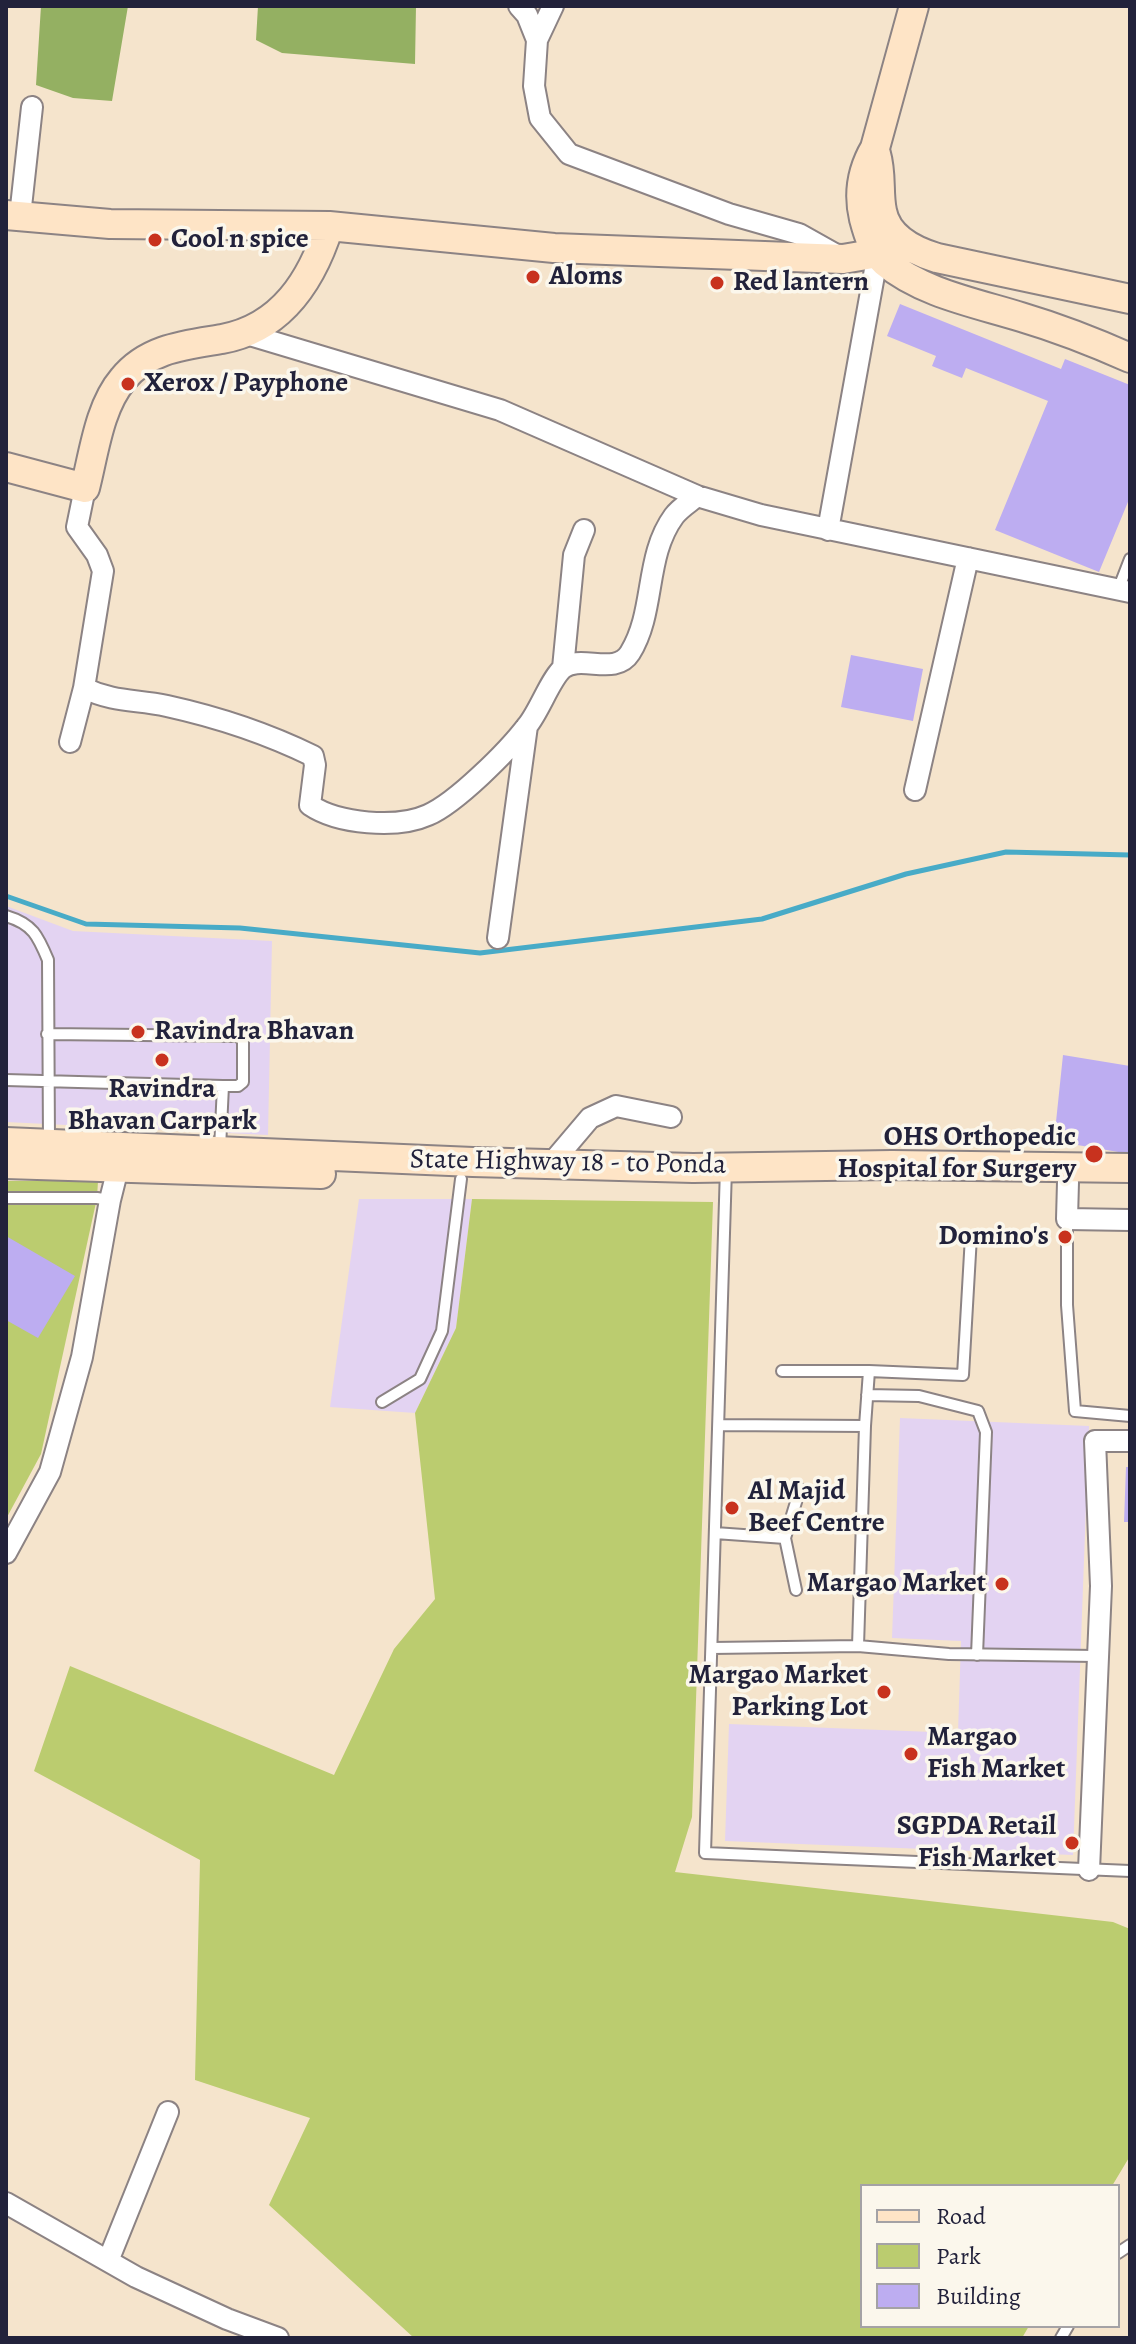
<!DOCTYPE html>
<style>
body{margin:0}
#map{position:relative;width:1136px;height:2344px;overflow:hidden;background:#f5e4cc;font-family:Alegreya,serif}
canvas{display:block}
.frame{position:absolute;inset:0;border:8px solid #22223b;pointer-events:none}
.legend{position:absolute;left:860px;top:2184px;width:260px;height:144px;box-sizing:border-box;background:#fbf7ec;border:2px solid #a4a2a5;margin:0;padding:10px 14px;list-style:none;font-size:24px;color:#22223b}
.legend li{display:flex;align-items:center;gap:16px;height:40px}
.legend b{width:40px;border:2px solid #a4a2a5}
</style>
<div id="map">
<canvas width="1136" height="2344"></canvas>
<div class="frame"></div>
<ul class="legend">
<li><b style="height:10px;background:#fee4c6"></b>Road</li>
<li><b style="height:22px;background:#bbcc6f"></b>Park</li>
<li><b style="height:22px;background:#bdadf1"></b>Building</li>
</ul>
</div>
<script>
const c = document.querySelector('canvas').getContext('2d');
c.lineJoin = 'round';
function fillPath(path, color) { c.fillStyle = color; c.fill(path, 'evenodd'); }
function trace(path, color, width, dash) { c.strokeStyle = color; c.lineWidth = width; c.lineCap = dash ? 'butt' : 'round'; c.setLineDash(dash || []); c.stroke(path); }
function label(font, color, halo, rows, align = 'center') {
  c.font = font + ' Alegreya,serif'; c.lineWidth = 7; c.setLineDash([]); c.textBaseline = 'middle'; c.strokeStyle = halo; c.fillStyle = color; for (const [text, x, y, turn = 0] of rows) {
    c.save(); c.translate(x, y); c.rotate((+turn || 0) * Math.PI / 180); c.textAlign = isNaN(turn) ? turn : align; if (halo) c.strokeText(text, 0, 0); c.fillText(text, 0, 0); c.restore();
  }
}
fillPath(new Path2D(`
 M6,906L73,931L272,941L268,1135L6,1122Z
 M359,1199H472L456,1328L415,1413L330,1407Z
 M900,1418L1089,1426L1073,1855L725,1841L729,1724L958,1733L961,1641L892,1638Z`), '#e3d3f2');
fillPath(new Path2D(`
 M6,1181H98L97,1198L41,1454L6,1519Z
 M472,1199L713,1202L692,1817L675,1872L1113,1922L1130,1929V2156L1112,2186H862V2326H1029L1022,2338H414L269,2205L310,2118L195,2080L200,1860L34,1771L70,1666L334,1775L394,1649L435,1599L415,1413L456,1328Z`), '#bbcc6f');
fillPath(new Path2D(`
 M41,6H128L112,101L73,98L36,85Z
 M258,6H416L415,64L282,53L256,40Z`), '#94b062');
trace(new Path2D(`
 M6,896L86,924L240,928L480,953L762,919L906,874L1006,852L1130,855`), '#48abc7', 5);
fillPath(new Path2D(`
 M900,304L1061,369L1065,359L1130,385V497L1099,572L995,530L1048,401L966,368L962,378L932,366L936,356L887,336Z
 M851,655L923,669L913,721L841,707Z
 M1063,1055L1130,1066V1154L1054,1141Z
 M6,1236L75,1276L38,1338L6,1320Z
 M1126,1467H1130V1522H1124Z`), '#bdadf1');
const lane = new Path2D(`
 M1118,590L1130,559
 M6,916C33,924 38,936 48,960L49,1141
 M6,1080L223,1086H238L243,1082V1043L242,1038L236,1036L47,1034
 M220,1148L223,1086
 M726,1168L705,1853L1130,1871
 M6,1198H97L110,1200
 M1067,1219V1305L1075,1411L1130,1416
 M782,1371H869L865,1426
 M869,1371L963,1375L971,1236
 M867,1395L919,1396L978,1411L986,1432L977,1655
 M382,1402L420,1379L442,1331L461,1179
 M719,1425L865,1426L858,1646
 M715,1533L785,1538L796,1590
 M785,1538L800,1489
 M712,1648L858,1646L949,1654L1096,1656
 M1118,2253L1130,2245
 M1061,2338L1068,2326`);
const street = new Path2D(`
 M519,6L527,15L537,40L534,86L540,118L569,154L729,214L799,234L840,257
 M537,40L553,6
 M20,216L32,107
 M243,333L500,410L697,496L761,515L1130,592
 M85,488L77,527L97,555L103,571L84,688C115,703 136,699 167,706C217,717 266,733 313,756L315,765L310,805C338,824 397,829 428,815C456,803 508,751 527,726C539,712 550,680 562,669C580,653 615,677 630,653C656,611 644,557 674,516C680,508 690,502 697,496
 M828,530L878,253
 M563,668L574,555L584,530
 M70,742L84,688
 M915,790L968,558
 M498,938L527,726
 M551,1164L590,1118L616,1106L671,1117
 M1068,1182L1067,1219L1130,1220
 M6,1553L50,1472L82,1357L110,1200L121,1156
 M1089,1870L1101,1586L1095,1441H1130
 M6,2203L136,2277L227,2319L278,2338
 M108,2261L168,2112`);
const secondary = new Path2D(`
 M914,6L875,148C862,170 858,194 864,219C868,234 873,251 885,262C922,293 976,303 1021,317C1058,328 1094,342 1130,358
 M876,154C882,175 878,192 882,211C887,238 914,251 937,258L1130,299
 M6,215L110,224L329,226L554,248L843,259L878,253
 M6,467L85,488C94,453 99,407 123,379C148,348 186,345 222,339C282,328 312,280 329,226
 M6,1142L473,1162L693,1168L892,1165L1130,1168
 M6,1164L321,1174`);
trace(lane, '#8c8384', 14);
trace(street, '#8c8384', 24);
trace(secondary, '#8c8384', 32);
trace(lane, '#fff', 10);
trace(street, '#fff', 20);
trace(secondary, '#fee4c6', 28);
for (const [x, y, r, color] of [
 [155,240,8,"#c8321e"],
 [533,277,8,"#c8321e"],
 [717,283,8,"#c8321e"],
 [128,384,8,"#c8321e"],
 [138,1032,8,"#c8321e"],
 [162,1060,8,"#c8321e"],
 [1094,1154,10,"#c8321e"],
 [1065,1237,8,"#c8321e"],
 [732,1508,8,"#c8321e"],
 [1002,1584,8,"#c8321e"],
 [884,1692,8,"#c8321e"],
 [911,1754,8,"#c8321e"],
 [1072,1843,8,"#c8321e"]
]) { const dot = new Path2D(); dot.arc(x, y, r, 0, 2 * Math.PI); c.fillStyle = color; c.fill(dot); trace(dot, '#fbf7ec', 3); }
label('bold 28px', '#22223b', '#fbf7ec', [
 ["Cool n spice",171,240],
 ["Aloms",549,277],
 ["Red lantern",733,283],
 ["Xerox / Payphone",144,384],
 ["Ravindra Bhavan",154,1032],
 ["Ravindra",162,1090,"center"],
 ["Bhavan Carpark",162,1122,"center"],
 ["OHS Orthopedic",1076,1138,"right"],
 ["Hospital for Surgery",1076,1170,"right"],
 ["Domino's",1049,1237,"right"],
 ["Al Majid",748,1492],
 ["Beef Centre",748,1524],
 ["Margao Market",986,1584,"right"],
 ["Margao Market",868,1676,"right"],
 ["Parking Lot",868,1708,"right"],
 ["Margao",927,1738],
 ["Fish Market",927,1770],
 ["SGPDA Retail",1056,1827,"right"],
 ["Fish Market",1056,1859,"right"]
], 'left');
label('28px', '#22223b', '#fbf7ec', [
 ["State Highway 18 - to Ponda",568,1163,1]
]);
</script>
